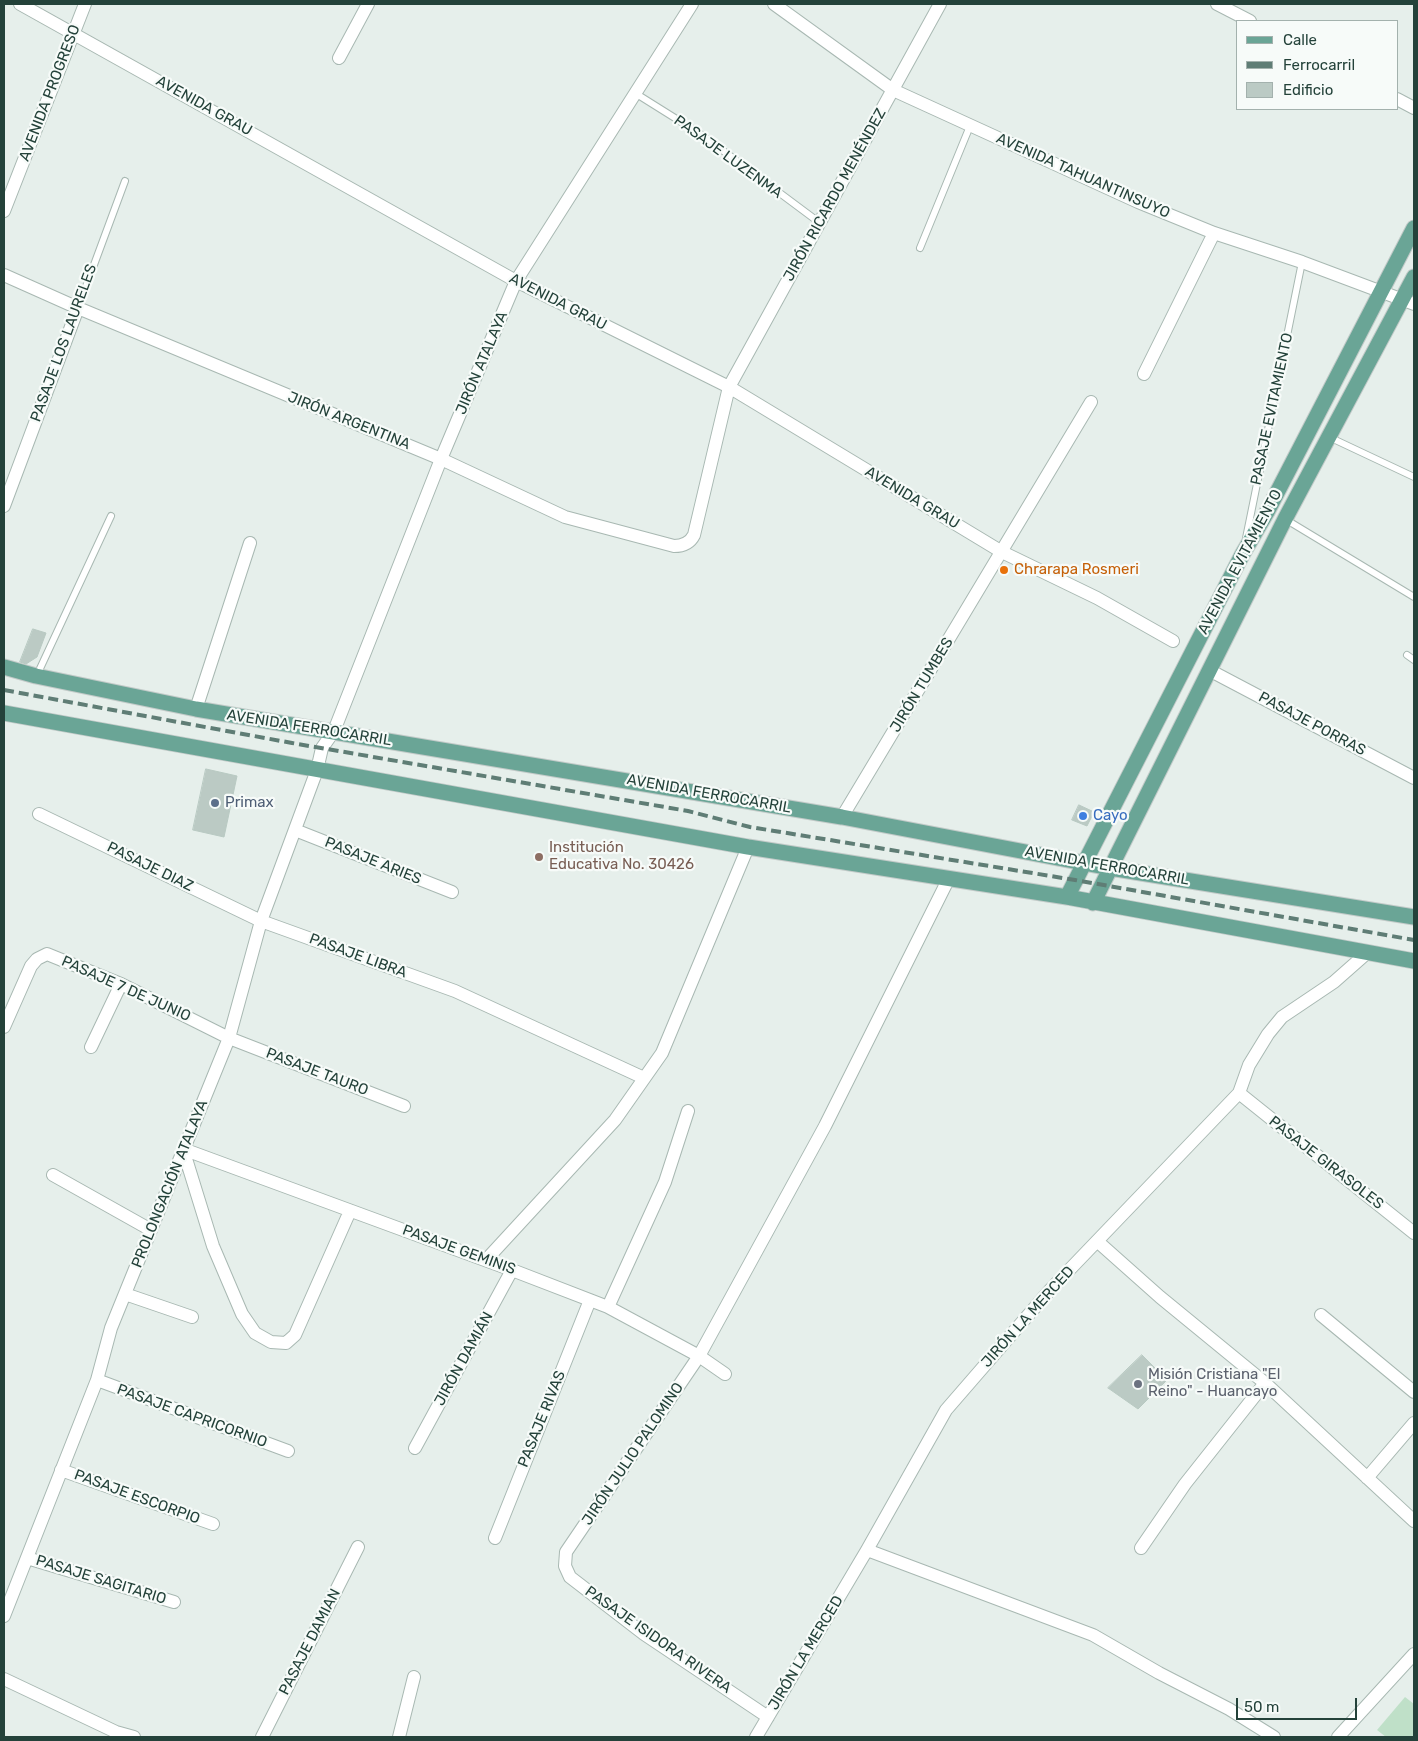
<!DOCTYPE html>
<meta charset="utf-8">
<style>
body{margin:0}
#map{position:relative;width:1418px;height:1741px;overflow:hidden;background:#e6efeb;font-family:Rubik,sans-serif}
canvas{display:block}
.frame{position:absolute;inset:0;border:5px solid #24423a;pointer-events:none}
.legend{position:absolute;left:1236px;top:20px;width:162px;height:90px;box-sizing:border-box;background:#f7fbf9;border:1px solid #a3b1ad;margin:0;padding:6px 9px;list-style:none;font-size:15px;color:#24423a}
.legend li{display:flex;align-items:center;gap:10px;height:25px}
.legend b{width:25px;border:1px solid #a3b1ad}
.scale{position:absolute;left:1236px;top:1698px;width:121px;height:22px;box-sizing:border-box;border:2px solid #24423a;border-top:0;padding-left:6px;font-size:15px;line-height:18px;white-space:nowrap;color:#24423a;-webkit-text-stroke:4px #f7fbf9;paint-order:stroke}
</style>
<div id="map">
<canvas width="1418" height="1741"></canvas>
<div class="frame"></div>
<ul class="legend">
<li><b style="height:6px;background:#6aa596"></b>Calle</li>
<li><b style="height:6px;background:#5f7d75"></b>Ferrocarril</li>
<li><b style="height:14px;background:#bbcac4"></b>Edificio</li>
</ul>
<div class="scale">50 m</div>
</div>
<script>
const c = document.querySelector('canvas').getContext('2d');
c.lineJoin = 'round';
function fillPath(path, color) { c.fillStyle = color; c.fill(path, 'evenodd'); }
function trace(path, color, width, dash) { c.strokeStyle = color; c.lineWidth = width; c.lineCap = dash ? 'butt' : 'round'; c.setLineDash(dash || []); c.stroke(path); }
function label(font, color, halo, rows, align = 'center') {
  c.font = font + ' Rubik,sans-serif'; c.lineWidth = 4.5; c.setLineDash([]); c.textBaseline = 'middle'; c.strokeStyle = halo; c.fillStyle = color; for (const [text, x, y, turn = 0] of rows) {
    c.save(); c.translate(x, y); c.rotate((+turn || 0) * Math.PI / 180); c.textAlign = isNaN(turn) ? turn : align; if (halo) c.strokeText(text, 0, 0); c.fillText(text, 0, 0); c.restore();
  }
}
fillPath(new Path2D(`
 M1405,1697L1414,1704V1737H1386L1377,1730Z`), '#bfe0c8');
const building = new Path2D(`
 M33,629L46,633L37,657L26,664L20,662Z
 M206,769L237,776L224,837L193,830Z
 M1079,805L1094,812L1087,826L1072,820Z
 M1142,1355L1167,1380L1138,1409L1108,1388Z`);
fillPath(building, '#bbcac4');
trace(building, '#b8c9c2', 1);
const service = new Path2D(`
 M635,93L702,135L820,223
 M920,248L970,126
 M78,308L125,181
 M1329,437L1414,477
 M1285,519L1414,597
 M1246,538L1302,262
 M1407,655L1414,660
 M37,675L111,516`);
const minor = new Path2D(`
 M20,4L516,281L729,387L1002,552L1097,598L1173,641
 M774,4L893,90L1138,202L1214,233L1302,262L1414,304
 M1217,4L1250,21
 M339,58L368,4
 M1397,99L1414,108
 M4,211L85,4
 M4,275L78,308L441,459L565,517L674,546C683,546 690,543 694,535L729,387L940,4
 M1144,374L1214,233
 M4,506L78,308
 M1209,670L1414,778
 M196,709L250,543
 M39,814L261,921L455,991L644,1078
 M842,817L1091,402
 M295,830L452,892
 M4,1027L31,966L37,959L47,954L121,984L229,1038L404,1106
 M91,1047L121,984
 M1239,1093L1414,1233
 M183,1149L512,1270L608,1307L699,1356L725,1374
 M183,1149L213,1246L242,1314L255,1333L271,1342L286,1343L295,1335L350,1211
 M53,1175L151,1230
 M1097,1241L1160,1297L1265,1383L1414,1521
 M486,1260L615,1120L662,1053L748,847
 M125,1294L192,1317
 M608,1307L665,1182L688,1111
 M1321,1315L1414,1392
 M97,1380L288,1451
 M415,1448L512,1270
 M61,1470L213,1524
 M1367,1478L1414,1423
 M495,1538L590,1300
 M1141,1548L1185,1484L1265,1383
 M867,1550L1093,1635L1159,1673L1229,1709L1274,1737
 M27,1558L174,1602
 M4,1616L97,1380L111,1328L229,1038L261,921L317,770L322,748L334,731L441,459L516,281L692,4
 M4,1679L116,1732L134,1737
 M768,1717L644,1634L570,1577L565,1566L566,1552L699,1356L825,1126L949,878
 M262,1737L358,1547
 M399,1737L414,1677
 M756,1737L867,1550L946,1410L1050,1290L1239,1093L1249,1065L1268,1034L1282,1017L1334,982L1368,952
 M1338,1737L1414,1654`);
const primary = new Path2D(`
 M4,667L36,676L196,709L842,817L1110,868L1414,917
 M4,713L748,847L1067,897L1414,961
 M1067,897L1242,555L1267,512L1414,228
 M1093,903L1285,519L1414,277`);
trace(service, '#a8b8b2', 8);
trace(minor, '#a8b8b2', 14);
trace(primary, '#c2cac8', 17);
trace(service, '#fff', 6);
trace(minor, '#fff', 12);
trace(primary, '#6aa596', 15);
trace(new Path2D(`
 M4,690L292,743L688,811L750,827L1075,880L1414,940`), '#5f7d75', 4, [10, 5]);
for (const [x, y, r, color] of [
 [1004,570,5,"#e8710a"],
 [215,803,5,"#5c6f8a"],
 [1083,816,5,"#3f7fe0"],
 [539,857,5,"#8d6e63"],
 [1138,1384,5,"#6b7280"]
]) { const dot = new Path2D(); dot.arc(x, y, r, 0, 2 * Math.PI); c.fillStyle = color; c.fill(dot); trace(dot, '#f7fbf9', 2); }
label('15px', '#24423a', '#f7fbf9', [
 ["AVENIDA PROGRESO",50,93,-69],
 ["AVENIDA GRAU",204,106,29],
 ["PASAJE LUZENMA",728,157,36],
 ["AVENIDA TAHUANTINSUYO",1083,176,24],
 ["JIRÓN RICARDO MENÉNDEZ",835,195,-61],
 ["AVENIDA GRAU",558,302,27],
 ["PASAJE LOS LAURELES",64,343,-70],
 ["JIRÓN ATALAYA",482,363,-67],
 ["PASAJE EVITAMIENTO",1272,409,-78],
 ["JIRÓN ARGENTINA",349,421,22],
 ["AVENIDA GRAU",912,498,31],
 ["AVENIDA EVITAMIENTO",1240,562,-62],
 ["JIRÓN TUMBES",922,685,-59],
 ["PASAJE PORRAS",1312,724,28],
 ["AVENIDA FERROCARRIL",309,728,9],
 ["AVENIDA FERROCARRIL",709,794,10],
 ["PASAJE ARIES",373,861,22],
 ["AVENIDA FERROCARRIL",1107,866,10],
 ["PASAJE DIAZ",150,867,26],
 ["PASAJE LIBRA",358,956,20],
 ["PASAJE 7 DE JUNIO",126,989,24],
 ["PASAJE TAURO",317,1072,21],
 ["PASAJE GIRASOLES",1326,1163,38],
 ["PROLONGACIÓN ATALAYA",170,1184,-68],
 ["PASAJE GEMINIS",459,1250,20],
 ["JIRÓN LA MERCED",1028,1317,-48],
 ["JIRÓN DAMIÁN",464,1359,-61],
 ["PASAJE CAPRICORNIO",192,1416,20],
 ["PASAJE RIVAS",542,1419,-68],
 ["JIRÓN JULIO PALOMINO",633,1454,-56],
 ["PASAJE ESCORPIO",137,1497,20],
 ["PASAJE SAGITARIO",101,1580,17],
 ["PASAJE ISIDORA RIVERA",658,1640,35],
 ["PASAJE DAMIAN",310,1642,-63],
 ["JIRÓN LA MERCED",806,1653,-59]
]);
label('15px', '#c56008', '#f7fbf9', [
 ["Chrarapa Rosmeri",1014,570]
], 'left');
label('15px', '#4e5e75', '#f7fbf9', [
 ["Primax",225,803]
], 'left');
label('15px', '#366cbe', '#f7fbf9', [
 ["Cayo",1093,816]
], 'left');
label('15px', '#785e54', '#f7fbf9', [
 ["Institución",549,848],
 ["Educativa No. 30426",549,865]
], 'left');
label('15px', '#5b616d', '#f7fbf9', [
 ["Misión Cristiana \"El",1148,1375],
 ["Reino\" - Huancayo",1148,1392]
], 'left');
</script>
